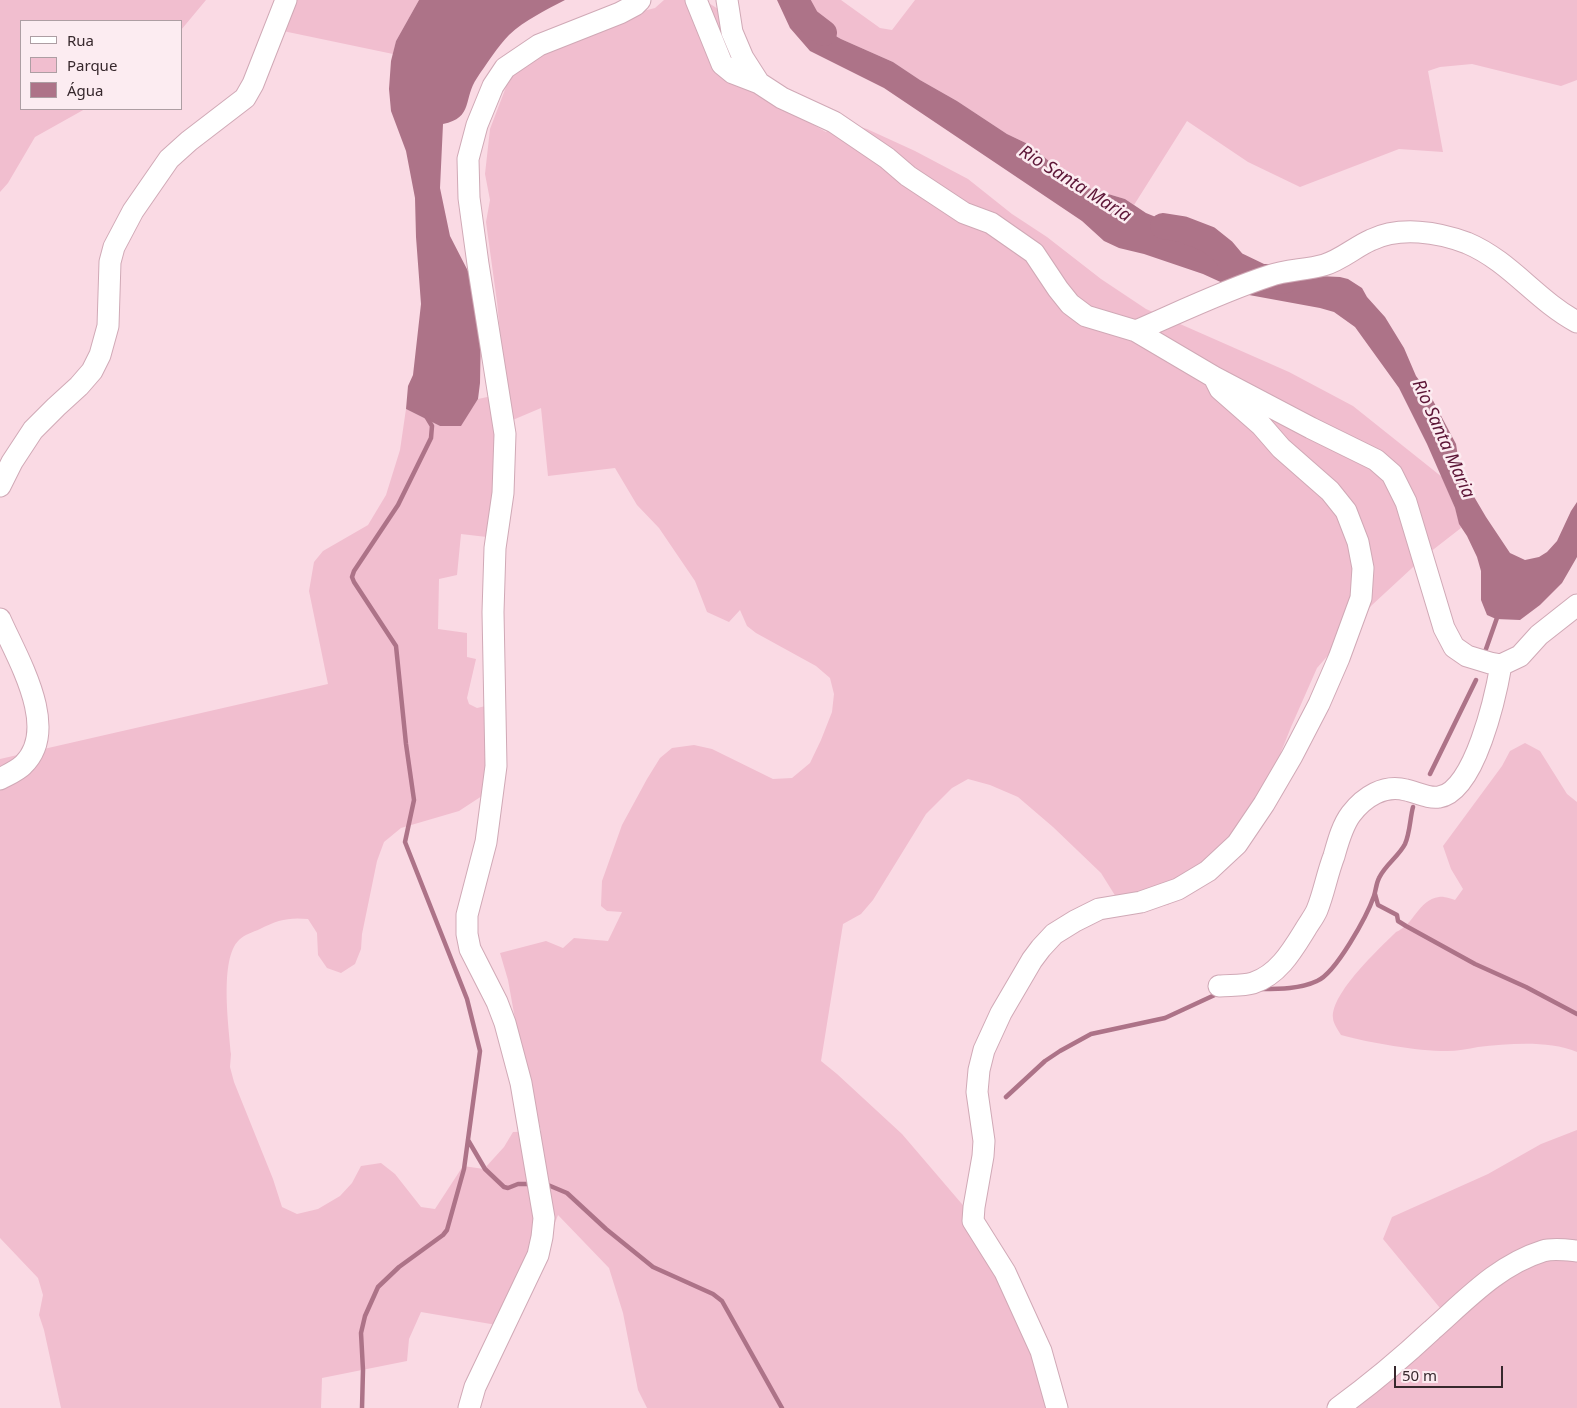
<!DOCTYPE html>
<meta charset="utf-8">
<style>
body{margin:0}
#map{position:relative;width:1577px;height:1408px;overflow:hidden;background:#fadae4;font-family:"Noto Sans",sans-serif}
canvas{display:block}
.legend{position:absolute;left:20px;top:20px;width:162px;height:90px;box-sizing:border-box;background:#fcecf1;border:1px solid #ad9ea3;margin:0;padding:6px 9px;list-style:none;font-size:15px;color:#37282d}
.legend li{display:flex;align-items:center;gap:10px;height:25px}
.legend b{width:25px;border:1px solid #ad9ea3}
.scale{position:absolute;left:1394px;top:1366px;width:109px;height:22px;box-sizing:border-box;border:2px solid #37282d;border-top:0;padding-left:6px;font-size:15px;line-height:18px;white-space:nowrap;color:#37282d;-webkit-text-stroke:4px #fcecf1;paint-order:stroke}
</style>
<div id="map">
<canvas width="1577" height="1408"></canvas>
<ul class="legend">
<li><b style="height:6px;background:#fff"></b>Rua</li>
<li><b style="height:14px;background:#f1becf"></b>Parque</li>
<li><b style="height:14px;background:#ad7388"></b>Água</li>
</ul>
<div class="scale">50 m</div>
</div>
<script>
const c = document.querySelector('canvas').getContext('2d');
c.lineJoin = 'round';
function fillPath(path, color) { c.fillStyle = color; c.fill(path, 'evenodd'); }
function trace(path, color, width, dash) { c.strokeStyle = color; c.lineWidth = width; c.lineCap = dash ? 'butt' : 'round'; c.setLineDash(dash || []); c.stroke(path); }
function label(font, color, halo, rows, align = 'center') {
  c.font = font + ' "Noto Sans",sans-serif'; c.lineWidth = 5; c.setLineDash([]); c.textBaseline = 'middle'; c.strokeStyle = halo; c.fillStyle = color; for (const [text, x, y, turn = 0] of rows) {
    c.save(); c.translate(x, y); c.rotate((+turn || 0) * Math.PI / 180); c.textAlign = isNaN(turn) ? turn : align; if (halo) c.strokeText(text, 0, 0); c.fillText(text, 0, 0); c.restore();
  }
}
fillPath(new Path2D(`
 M0,0H206L181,30V21H21V109H85L35,137L8,183L0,192Z
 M291,0H419L396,41L393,54L283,31Z
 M664,0H704L729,16L733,79L826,132L841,121L867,129L915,151L968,179L1012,214L1047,237L1101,279L1146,309L1289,372L1353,406L1442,477L1455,508L1461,528L1425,556L1372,605L1317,668L1291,727L1260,805L1207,877L1168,905L1141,907L1116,897L1101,873L1053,827L1018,797L990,785L968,779L952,788L926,814L873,900L861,914L843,924L821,1061L837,1074L902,1134L1003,1252L1064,1408H647L638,1390L623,1313L609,1268L558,1215L514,1328L421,1312L409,1339L407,1361L322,1378L321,1408H61L44,1330L39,1315L43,1295L38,1278L0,1238V759L328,684L309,591L314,562L323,551L368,525L386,495L400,450L406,409L440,426H460L478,399L506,393L497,302L486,222L490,200L485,174L490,129L506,87L527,54L616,18L655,8ZM541,408L548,476L615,468L637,505L659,528L695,581L707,612L729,622L740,610L747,626L756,633L816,666L830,678L834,694L832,712L821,740L810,763L792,778L773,779L712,749L694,745L672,748L660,758L647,779L622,825L602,881L601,906L607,911L622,912L608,941L574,938L563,948L546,941L500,953L508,980L517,1030L541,1131L513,1132L504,1147L484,1169L463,1166L435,1209L421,1207L395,1174L381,1163L361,1166L352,1183L340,1196L318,1209L297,1214L282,1207L273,1179L234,1082L230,1067L231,1054C229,1027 219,959 239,940C244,935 253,932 260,929C277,920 289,917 308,919L317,933L318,955L327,968L341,973L355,964L361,949L362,934L377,861L384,842L401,828L459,811L485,794L502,765L507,738L503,702L477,708L469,704L467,698L476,659L467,657V633L438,629L439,579L457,575L461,534L504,539L508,422Z
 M796,0H841L880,28L892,30L915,0H1577V80L1561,86L1472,64L1440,67L1428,71L1443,152L1399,149L1300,187L1248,162L1187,121L1134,205L1125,199L1088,188L1063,173L1030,145L1007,134L957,101L920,80L893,62L841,39L818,26L808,18Z
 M1525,743L1540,751L1567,794L1577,802V1052C1547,1040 1509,1044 1478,1047C1468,1049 1457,1051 1447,1051C1416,1051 1371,1043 1341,1035C1338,1030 1333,1023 1333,1018C1331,993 1379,949 1396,932C1414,925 1418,900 1439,897C1444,896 1451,899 1455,900L1463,889L1451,869L1443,846L1502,766L1510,751Z
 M1577,1130V1408H1345L1412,1360L1454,1325L1383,1239L1392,1217L1488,1174L1541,1144Z`), '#f1becf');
fillPath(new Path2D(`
 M419,0H565C546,10 525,20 509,35C499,45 485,66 477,78C463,98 474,118 443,124L440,188L450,236L470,275L481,327L480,383L478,399L461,426H440L406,409L408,386L413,375L421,304L416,237L415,198L406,151L391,111L389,89L391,61L396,41Z
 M777,0H796L808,18L818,26L841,39L893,62L920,80L957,101L1007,134L1030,145L1063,173L1088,188L1125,199L1146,213L1190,231L1207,240L1224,256L1232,267L1244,272L1255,273L1340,277L1348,279L1362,288L1367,297L1385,317L1404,348L1416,376L1429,393L1456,444L1459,463L1463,478L1486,517L1510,553L1525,560L1539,557L1547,552L1557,541L1571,511L1577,502V557L1562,583L1540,605L1520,620L1496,619L1487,615L1481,600V571L1477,557L1467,536L1459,524L1455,508L1427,444L1399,388L1355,327L1334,312L1320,308L1249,295L1203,274L1144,254L1119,248L1104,241L1082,221L884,88L810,51L790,28Z`), '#ad7388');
trace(new Path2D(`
 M1486,649L1498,615
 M1430,774L1476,680
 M1375,894L1378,905L1397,915L1398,921L1406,926L1475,964L1526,987L1577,1014
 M1261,989C1280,989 1300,989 1317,981C1336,973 1367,916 1374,896C1376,890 1376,884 1379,878C1385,865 1399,856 1405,844C1410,833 1410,818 1413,807
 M1006,1097L1045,1061L1060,1051L1091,1034L1165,1018L1219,993
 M468,1140L485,1169L504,1187L508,1188L518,1184H530
 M548,1185L567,1193L606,1229L653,1267L713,1294L722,1301L782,1408
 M362,1408L363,1370L361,1333L365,1316L378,1287L399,1267L443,1235L447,1230L464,1169L480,1051L467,999L405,842L414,800L406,744L396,646L354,582L352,577L354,571L398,505L431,438L432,426L426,416`), '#ad7388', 4.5);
trace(new Path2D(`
 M796,0L807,20L824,33
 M1163,226L1182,229L1208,239L1223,251L1234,264L1261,277H1266L1284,281`), '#ad7388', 26);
const minor = new Path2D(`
 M696,0L722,64L733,73L759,83
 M727,0L732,32L743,58L759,83L782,98L834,122L887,158L908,176L964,213L991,223L1034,253L1058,289L1070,304L1086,316L1136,331L1214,377L1311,428L1376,460L1392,474L1406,502L1444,628L1454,647L1467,656L1490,663L1501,665L1520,656L1539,635L1577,605
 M1136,331C1180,312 1223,291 1269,276C1286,270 1306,270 1324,265C1341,260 1355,247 1371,240C1400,226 1438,232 1467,243C1510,261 1536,300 1577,322
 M0,486L12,462L33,430L56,407L79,386L92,371L100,355L108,326L110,262L114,247L133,211L169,159L189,141L245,98L253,84L286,0
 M0,619C17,658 61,729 23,765C17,771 7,775 0,779
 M1219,986C1230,985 1243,986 1253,983C1278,975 1292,951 1305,930C1309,923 1314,917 1317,910C1324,893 1327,874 1334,856C1338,842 1342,826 1351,814C1364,797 1384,784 1406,790C1416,792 1429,799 1439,797C1475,792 1496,694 1501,665
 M469,1408L475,1387L538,1255L542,1237L544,1218L521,1083L505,1023L497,1002L470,949L467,934V915L486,842L496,766L493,612L495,548L503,493L505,434L478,264L469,198L468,159L477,125L493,86L505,68L539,45L620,13L635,5L640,0
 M1057,1408L1041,1351L1005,1272L973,1221L974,1207L983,1156L984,1141L977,1092L979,1070L984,1050L1001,1013L1032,960L1041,948L1054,934L1075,921L1099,909L1141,902L1178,889L1208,871L1237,844L1264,804L1292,756L1319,704L1339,658L1361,598L1363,568L1358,542L1346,511L1330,491L1281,448L1261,425L1220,389L1214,377
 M1338,1408C1371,1384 1402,1358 1432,1330C1466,1300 1498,1265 1543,1251C1553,1248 1567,1250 1577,1251`);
trace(minor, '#d0a9b6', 23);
trace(minor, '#fff', 21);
label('italic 18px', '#5c1536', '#fcecf1', [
 ["Rio Santa Maria",1075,184,32],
 ["Rio Santa Maria",1443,439,66]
]);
</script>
